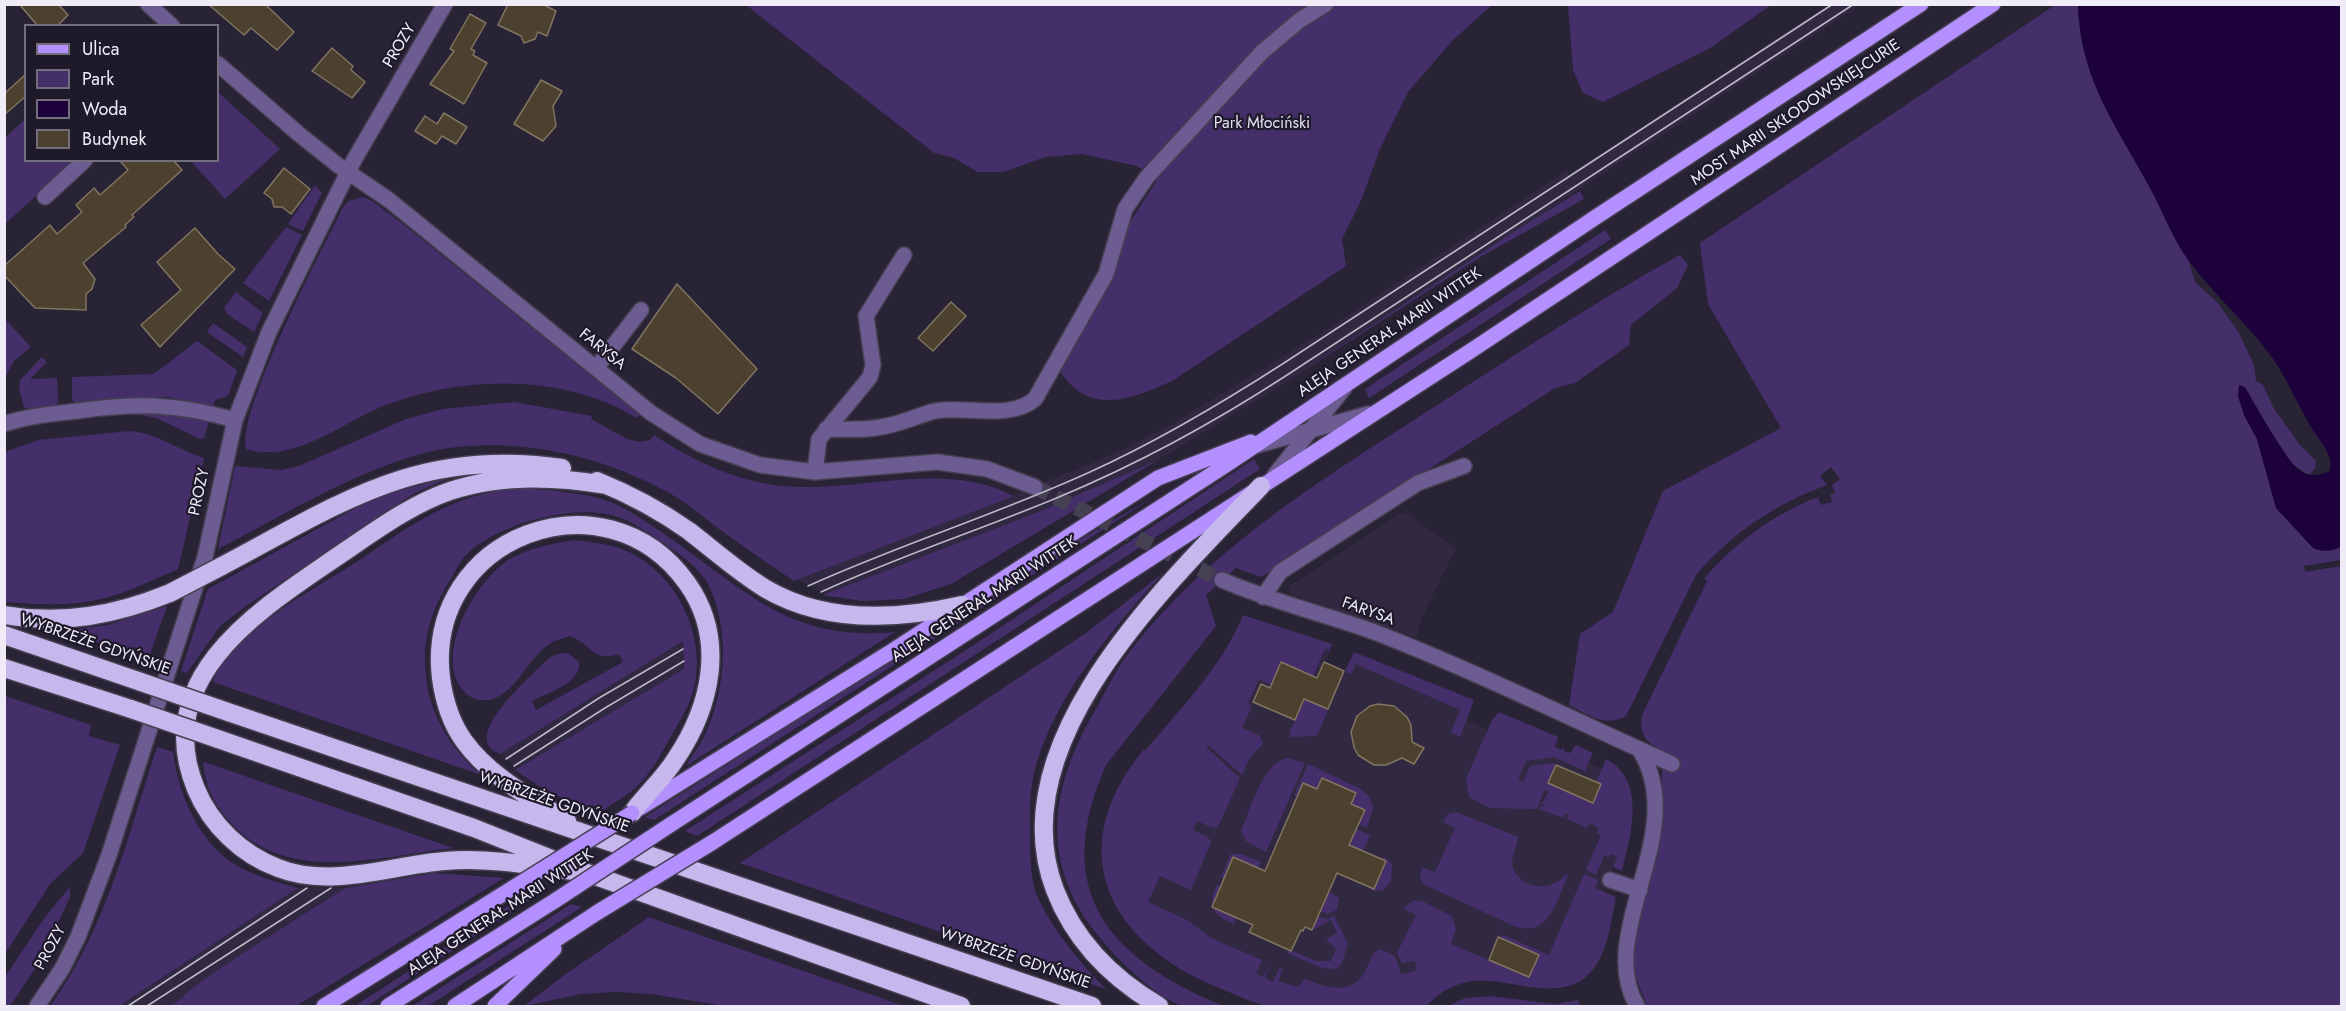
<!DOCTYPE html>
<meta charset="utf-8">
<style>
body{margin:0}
#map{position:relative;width:2346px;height:1011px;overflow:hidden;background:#282335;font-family:Jost,sans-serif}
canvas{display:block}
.frame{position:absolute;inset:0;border:6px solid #efecf8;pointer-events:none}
.legend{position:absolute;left:24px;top:24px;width:195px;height:138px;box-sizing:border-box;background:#1f1a2a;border:2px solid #726e7c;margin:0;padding:8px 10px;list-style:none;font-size:18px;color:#efecf8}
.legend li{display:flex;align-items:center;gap:12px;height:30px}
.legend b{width:30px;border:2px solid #726e7c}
</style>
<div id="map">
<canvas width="2346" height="1011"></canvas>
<div class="frame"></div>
<ul class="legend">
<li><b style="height:8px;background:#b48ffe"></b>Ulica</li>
<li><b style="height:16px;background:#452f6b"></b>Park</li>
<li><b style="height:16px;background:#1c013b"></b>Woda</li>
<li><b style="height:16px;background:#4c412f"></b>Budynek</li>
</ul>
</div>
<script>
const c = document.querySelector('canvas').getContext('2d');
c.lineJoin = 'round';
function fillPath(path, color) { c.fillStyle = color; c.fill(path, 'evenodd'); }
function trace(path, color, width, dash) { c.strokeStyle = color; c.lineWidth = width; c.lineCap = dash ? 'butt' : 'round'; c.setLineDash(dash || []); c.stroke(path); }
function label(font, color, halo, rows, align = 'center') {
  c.font = font + ' Jost,sans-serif'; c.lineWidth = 4.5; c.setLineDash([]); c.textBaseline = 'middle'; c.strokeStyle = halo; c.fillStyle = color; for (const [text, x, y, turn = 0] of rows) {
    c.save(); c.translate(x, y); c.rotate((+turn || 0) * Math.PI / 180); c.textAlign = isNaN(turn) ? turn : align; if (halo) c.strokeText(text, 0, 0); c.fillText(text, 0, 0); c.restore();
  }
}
fillPath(new Path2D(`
 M1827,5H1860L1271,392L1158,460L1036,513L827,594L797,580L1014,495L1120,451L1167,427L1321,333L1566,171L1569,174Z
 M1401,513L1408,514L1456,548L1422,618L1416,637L1290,594L1288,587Z
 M1274,631L1329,650L1325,662L1345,671L1352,657L1472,708L1467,721L1488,730L1529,736L1615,774L1617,857L1603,891L1605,906L1551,985L1459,977L1410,1005L1291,992L1142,926L1130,884L1187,764Z
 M683,641L684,669L517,769L500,754Z
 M298,888H345L243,953L196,985L172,1006H119Z`), '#312941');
fillPath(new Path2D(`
 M746,5H1492L1452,41L1408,92L1380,149L1360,203L1342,239L1346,266L1172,381C1132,399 1089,417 1060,371L1106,292L1128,225L1157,180L1137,166L1082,154L1045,157L1004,172H978L954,158L934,153Z
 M1568,5V4L1771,5L1710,48L1603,102L1583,93L1573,70Z
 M2055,5H2078C2079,74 2114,124 2147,182C2161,208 2172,235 2188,259L2195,282L2218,303L2239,333L2254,365L2256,381L2263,385L2273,407L2300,445L2316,461L2315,469L2308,475L2286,459L2245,387L2238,396L2244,415L2257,439L2276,508L2314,548L2322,551L2341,546V560L2303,566L2306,572L2341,566V1006H1647L1632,967L1634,945L1660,836L1662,769L1669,772L1675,757C1655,747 1635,740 1643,713L1707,581L1704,579C1734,543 1774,514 1818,497L1821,505L1832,502L1830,495L1835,493L1832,485L1840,479L1831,467L1820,476L1827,485C1775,504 1732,533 1696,575L1626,716C1605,728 1589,715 1569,705L1580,634L1613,612L1663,491L1781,428L1708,304L1700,243Z
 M218,92L280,149L225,199L191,161L218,160Z
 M25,119L26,160L74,161L5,224V138Z
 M315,185L322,193L303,231L288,224Z
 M1580,191L1584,199L1482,256L1271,392L1518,229Z
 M363,197L372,201L403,224L640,415L637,418C564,373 460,375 381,407C340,424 293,464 246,449C237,410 322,250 343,207L349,201Z
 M286,227L302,235L269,301L243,283Z
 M1605,230L1611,239L1369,398L1365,389Z
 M1680,255L1688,265L1677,288L1631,325L1629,345L1575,383L1555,388L1261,577L1236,568L1206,595L1216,626L1106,765C1050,891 1108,959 1224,1006C1212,1006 1196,1009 1184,1006C1152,998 1096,939 1080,910C1040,841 1058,773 1096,709C1106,691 1115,671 1128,654C1212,544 1331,474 1445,400C1523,350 1599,299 1680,255Z
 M236,292L263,313L254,332L227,314L224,308Z
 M5,319L31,347L14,361L5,378Z
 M213,323L247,347L243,357L207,332Z
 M197,341L237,370L228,396L215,400L213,406L167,397L78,404L72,400V377L154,374Z
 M42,357L47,362L30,379L57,378L58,402L54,407L29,410L24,407L19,388L20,380Z
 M514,402L592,416L591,419L627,439L640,442L650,440L654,435C697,464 749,487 802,487C871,488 949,462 1014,496L794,581C770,565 747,549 723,532C708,521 693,507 676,497C600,452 496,430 410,457C343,478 280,517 218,549L235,466L281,470L299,466L406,419L443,409Z
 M130,413H167L209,421L204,438L200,439L156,418Z
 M130,431C157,433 178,450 204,458L178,569C148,582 117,598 85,602C58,606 31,604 5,602V452L38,440Z
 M1254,459L1260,469L697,836L685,831L963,652Z
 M1158,460L951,584L904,599L862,601L823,595L1036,513Z
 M451,477L415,493L386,511L246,606L220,626L187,673L181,671L208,589L361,505L397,491Z
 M525,488C552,491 584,492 611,502C632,511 651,525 670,538C748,592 791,642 895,632L686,766C693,754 702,743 707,730C726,687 730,627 708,584C699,567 680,555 665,544C650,534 635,523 618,517C576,502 495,524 465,556C459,563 455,572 451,579C436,602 427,624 425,651C423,702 443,742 481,775L213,682C231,632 313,590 355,563C388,541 421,516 458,502C480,493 501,490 525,488Z
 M1155,496L654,820L645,817L1071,545Z
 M574,540C592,542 610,544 627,551C677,574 707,636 694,689C689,707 679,722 670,738C662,752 654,768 643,780C631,794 614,803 599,813L548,792L515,770L684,669L683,641L500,754C456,738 535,673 549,658L557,654L568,653L579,662C582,683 547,693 532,701L536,710L623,662L619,654C594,663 591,644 570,636C565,638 558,639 553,642C529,654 519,690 493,699C483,702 471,700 464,691C432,656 475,582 508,560C528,548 551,544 574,540Z
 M1163,573C1111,631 1046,705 1032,784C1029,800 1030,818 1030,834C1030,853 1030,881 1038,898C1053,930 1081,964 1106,989L740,863L1086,633Z
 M167,606L148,660L64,631L108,625Z
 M1243,615L1332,644L1325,663L1329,650L1325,649L1306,692L1331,703L1317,736L1291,737L1289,733L1304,702L1259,679L1248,703L1252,706L1242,728L1260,736L1263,744L1250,757L1242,775L1208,745L1206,747L1240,778L1218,827L1213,828L1197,821L1193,830L1208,837L1211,842L1191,890L1160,876L1148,902L1187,920L1211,938L1262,960L1256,974L1263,977L1271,964L1265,978L1273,982L1279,968L1283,969L1278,981L1298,987L1305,979C1328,989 1354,996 1367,968C1371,960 1372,952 1380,949L1395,956L1401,974L1416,971L1415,961L1402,963L1397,953L1416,915L1403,908L1414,900L1422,901L1452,916L1456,929L1451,944L1529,977L1538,954L1498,937L1503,935L1549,955L1584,874L1598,880L1595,888L1616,897C1610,924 1608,961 1583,979C1553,1001 1507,977 1472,981C1459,983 1445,989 1435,998C1432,1000 1428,1005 1425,1006C1417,1009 1402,1006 1393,1006C1364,1006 1335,1006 1307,1006C1295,1006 1282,1008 1270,1006C1253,1004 1235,994 1219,988C1107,942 1061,850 1144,749L1145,751C1180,709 1222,667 1243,615Z
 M1354,652L1474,700L1460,737L1451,732L1460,710L1356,664L1351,674L1345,671Z
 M5,696L91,725L89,736L120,745L83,853L50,884L5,954Z
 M1499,712L1558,737L1555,747L1561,750L1563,747L1564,751L1570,753L1576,745L1593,753L1585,771L1554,757L1526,761L1518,780L1523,782L1530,766L1553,763L1556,765L1549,783L1555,786L1563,768L1567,769L1559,788L1593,803L1601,785L1596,782L1606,759C1647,780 1631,836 1622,871L1613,867L1617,857L1610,854L1608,857L1604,856L1596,875L1586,870L1601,835L1597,833L1599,828L1590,823L1587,828L1567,819L1568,815L1565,813L1563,818L1539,809L1541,806L1545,807L1542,803L1549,792L1544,790L1537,809L1489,808L1469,797L1466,779L1492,720Z
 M157,747L173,752C179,797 200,846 241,868C259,877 279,883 298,888L119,1006H50C106,930 128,835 157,747Z
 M1287,758L1305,763L1266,852L1246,841L1241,831C1250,810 1263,762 1287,758Z
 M203,762L210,764L453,848C379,856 289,886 231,823C214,804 206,788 203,762Z
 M1308,764L1359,788L1369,796L1373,808L1367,828L1358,824L1351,804L1356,793L1322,778L1317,789L1297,797L1294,796Z
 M1456,812L1518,837C1515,856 1503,867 1526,883C1542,889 1555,887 1566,874L1568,875C1558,898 1550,937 1516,927L1423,884L1420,876L1422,867L1435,872L1455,828L1443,822L1448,814Z
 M1356,829L1370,835L1363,851L1349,845Z
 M1231,854H1242L1261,862L1250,889L1221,877Z
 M1384,857L1392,864L1391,882L1383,890L1373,891L1369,888H1375L1386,862L1381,859Z
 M434,873L504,878L296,1006H172L196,985L243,953L345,888Z
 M1217,885L1246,897L1234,924C1213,915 1207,907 1217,885Z
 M70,887V897L40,961L10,1006H5V977L45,917Z
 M533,890L541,893L367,1006H355Z
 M1329,892L1339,898L1337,910L1327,914L1320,911Z
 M571,904L582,907L428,1006H412Z
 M1318,916L1327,919L1334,916L1348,944L1342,963L1337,969L1322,968L1287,953L1288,949L1316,961H1331L1336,949L1326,939L1337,933L1331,920L1312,930Z
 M649,917L654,919L904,1006H725L651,994L616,992L581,994L524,1006L563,976Z
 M1490,996L1555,1004L1577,1000L1582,1006H1448L1465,998Z`), '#452f6b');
fillPath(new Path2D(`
 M2078,5H2341L2342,546C2332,552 2323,552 2313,548L2276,508L2257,439L2244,415L2238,396L2239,385L2245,387C2256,407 2267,425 2279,444C2292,463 2301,484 2330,471C2333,453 2320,442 2311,427C2298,405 2288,381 2274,360C2248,324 2214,295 2188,260C2172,237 2163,212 2150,188C2115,123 2081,81 2078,5Z`), '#1c013b');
const building = new Path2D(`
 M19,4H58L68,15L57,26H38Z
 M208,4H265L294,32L277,50L251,28L244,35Z
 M508,4H542L556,11L547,36L538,32L535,39L524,43L521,36L498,25Z
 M470,14L486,23L471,49L475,51L473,55L487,63L464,104L430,84L454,51L450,49Z
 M332,48L353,66L351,70L365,82L352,98L312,71Z
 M26,74V96L4,115V94Z
 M541,80L562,91L553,106L556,126L543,141L514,124Z
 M444,113L467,127L456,144L442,136L436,144L415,131L425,116L437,124Z
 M119,160H173L182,170L132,215L134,217L125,225L126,227L83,263L95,279L92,289L86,294V310L35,308L4,275V266L50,225L57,234L82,212L76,205L94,188L100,195L128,170Z
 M284,168L310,189L291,214L282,207H274L272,199L264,193Z
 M195,228L218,254L235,269L160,347L141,325L181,290L157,262Z
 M677,284L757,369L718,414L676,378L632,349Z
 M951,302L966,316L933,351L918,338Z
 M1281,662L1317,678L1324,662L1344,671L1328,709L1304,699L1295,720L1253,702L1261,684L1270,688Z
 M1378,704L1394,706L1407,717L1411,725L1412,742L1424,748L1414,764L1402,758L1386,765H1374L1358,755L1354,747L1351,732L1357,716L1370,706Z
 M1556,765L1601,784L1593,803L1548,783Z
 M1322,778L1356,793L1351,804L1365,810L1349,845L1386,861L1374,889L1337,873L1312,930L1305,927L1303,931L1301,930L1291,951L1249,932L1253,925L1212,907L1233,857L1265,871L1303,783L1317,789Z
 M1498,937L1539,955L1529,977L1489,960Z`);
fillPath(building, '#4c412f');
trace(building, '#817561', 1.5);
trace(new Path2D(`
 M1035,487L1222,580`), '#464152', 15, [15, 8]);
const minor = new Path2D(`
 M148,4L172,26
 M218,64L300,135L339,166L389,200L651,413L700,444L760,465L815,472L937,462L987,469L1035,487
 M45,197L85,160
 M596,368L641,310
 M4,424C28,416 52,414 77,411C138,403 175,403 235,420
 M826,429C845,429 867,431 886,426C903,423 919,415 935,411C966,405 1009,421 1035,399L1106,274L1125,209L1147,177L1262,52L1300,20L1326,4
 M1258,445L1368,414
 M815,472L819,439L870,377L873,365L866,316L904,255
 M1274,476L1345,387
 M1222,580C1272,602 1326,614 1377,633C1477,672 1574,720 1672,764
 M1263,597L1280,572L1418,483L1464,466
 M1610,880L1640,890
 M37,1006L62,969L78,937L109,855L205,557L235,420L269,332L354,160L445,4
 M1637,1006C1594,931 1692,832 1639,749`);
const major = new Path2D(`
 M640,808L892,651L1158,478L1251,442
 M670,825L1232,461L1596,217L1921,4
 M713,842L1469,352L1993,4
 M324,1006L519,884
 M388,1006L556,900
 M455,1006L598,912
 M495,1006L554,949`);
const highway = new Path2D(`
 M597,481C629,494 661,511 689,531C715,551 738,572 766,589C826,624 897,620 962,605
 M220,567C341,503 419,447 562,468
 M4,615C63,625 116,615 170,593
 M4,635L141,682
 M4,668L131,709
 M228,712L1092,1006
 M218,739L474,828L587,873L961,1006
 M567,821C531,798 489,776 464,741C451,723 444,700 441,678C424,537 605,468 687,583C727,639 711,707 675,760C663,779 645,795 632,813
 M587,873C540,867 492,857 445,861C391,865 331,889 278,868C241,854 211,825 196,789C150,678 259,610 335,558C371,534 409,505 450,491C501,474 554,476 606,485
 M1159,1006C1113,979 1075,942 1055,890C998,742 1169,583 1261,486`);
trace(minor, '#443f50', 18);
trace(major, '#443f50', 18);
trace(highway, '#443f50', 21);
trace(minor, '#6d5c91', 15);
trace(major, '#b48ffe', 15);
trace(highway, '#c6b7ec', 18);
trace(new Path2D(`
 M808,586C901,544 998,514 1090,472C1158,441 1222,403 1284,363L1833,4
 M821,592C899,556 980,530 1059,497C1138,464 1213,423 1284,377L1854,4
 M506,759L599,698L683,649
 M514,766L605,708L684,661
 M128,1006L307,888
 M147,1006L331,888`), '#bdbac7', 1.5);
const majorBridge = new Path2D(`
 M519,884L632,813
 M556,900L670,825
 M598,912L713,842`);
const highwayBridge = new Path2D(`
 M170,593L220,567
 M141,682L228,712
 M131,709L218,739`);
trace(majorBridge, '#443f50', 18, []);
trace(highwayBridge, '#443f50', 21, []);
trace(majorBridge, '#b48ffe', 15);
trace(highwayBridge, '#c6b7ec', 18);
label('16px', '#efecf8', '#1f1a2a', [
 ["PROZY",400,46,-59],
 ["MOST MARII SKŁODOWSKIEJ-CURIE",1796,113,-34],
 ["ALEJA GENERAŁ MARII WITTEK",1390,333,-34],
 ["FARYSA",602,350,39],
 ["PROZY",200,492,-78],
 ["ALEJA GENERAŁ MARII WITTEK",985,600,-33],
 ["FARYSA",1368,612,20],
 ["WYBRZEŻE GDYŃSKIE",95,645,19],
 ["WYBRZEŻE GDYŃSKIE",554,803,19],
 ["ALEJA GENERAŁ MARII WITTEK",501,913,-33],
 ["PROZY",51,948,-62],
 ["WYBRZEŻE GDYŃSKIE",1015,959,19]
]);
label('16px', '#e4def5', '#1f1a2a', [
 ["Park Młociński",1262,124]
]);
</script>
